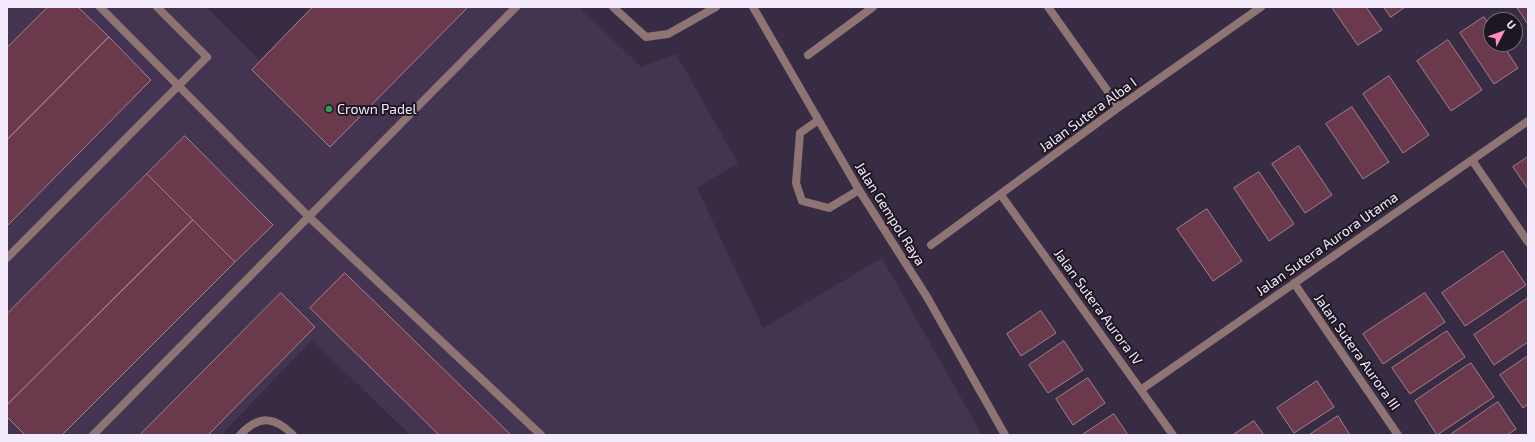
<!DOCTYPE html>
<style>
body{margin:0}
#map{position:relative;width:1535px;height:442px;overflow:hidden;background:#382c44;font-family:"Exo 2",sans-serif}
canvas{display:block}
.frame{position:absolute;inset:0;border:8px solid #f3ebfb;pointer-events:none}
.north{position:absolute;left:1483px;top:12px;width:40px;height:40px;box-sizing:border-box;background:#1d1722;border:1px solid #736c79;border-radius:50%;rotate:49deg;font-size:11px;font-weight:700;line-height:16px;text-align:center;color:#f3ebfb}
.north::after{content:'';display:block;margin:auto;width:14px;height:18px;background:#fe8ebc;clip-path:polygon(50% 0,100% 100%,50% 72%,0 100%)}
</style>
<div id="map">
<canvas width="1535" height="442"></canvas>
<div class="frame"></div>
<div class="north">U</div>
</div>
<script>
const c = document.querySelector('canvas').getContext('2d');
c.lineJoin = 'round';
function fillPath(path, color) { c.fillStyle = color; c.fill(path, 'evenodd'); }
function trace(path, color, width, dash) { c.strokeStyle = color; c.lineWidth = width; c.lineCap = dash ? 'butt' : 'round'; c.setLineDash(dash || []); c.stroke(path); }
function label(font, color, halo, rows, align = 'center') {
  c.font = font + ' "Exo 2",sans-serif'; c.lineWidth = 4; c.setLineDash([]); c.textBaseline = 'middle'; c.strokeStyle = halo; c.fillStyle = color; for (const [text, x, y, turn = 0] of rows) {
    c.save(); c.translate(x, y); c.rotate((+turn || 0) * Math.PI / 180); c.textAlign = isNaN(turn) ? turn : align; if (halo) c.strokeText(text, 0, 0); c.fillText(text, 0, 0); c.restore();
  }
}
fillPath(new Path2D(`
 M7,7H206L259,60L311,7H579L641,67L676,54L738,163L697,188L763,328L882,258L982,435H410L312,340L221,435H7Z`), '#433451');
const building = new Path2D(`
 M48,7H78L109,37L7,140V48Z
 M313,7H468L330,147L252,70Z
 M1332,7H1366L1382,30L1358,45Z
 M1384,7H1405L1391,17Z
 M1517,7H1528V24Z
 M1484,17L1491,27V44H1502L1518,68L1494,84L1460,33Z
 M109,37L151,80L7,226V140Z
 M1448,40L1482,90L1451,111L1417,61Z
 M1389,76L1429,135L1403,153L1363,94Z
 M1352,107L1389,162L1363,179L1326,124Z
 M185,136L273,225L235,262L147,174Z
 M1299,146L1332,195L1305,213L1272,164Z
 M1528,157V189L1513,167Z
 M1259,172L1294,224L1269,241L1234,188Z
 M147,174L193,220L7,405V314Z
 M1207,209L1242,261L1213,281L1177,229Z
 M193,220L235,262L62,435H25L7,417V405Z
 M1503,251L1526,285L1465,326L1442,293Z
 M345,273L511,435H439L310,308Z
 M281,293L315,327L208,435H140Z
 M1425,293L1445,322L1383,364L1363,334Z
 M1528,298V342L1494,365L1474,335Z
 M1041,311L1056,333L1021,356L1007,334Z
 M1447,331L1465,357L1410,394L1392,368Z
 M1064,341L1083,370L1048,393L1029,365Z
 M1528,356V404L1523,408L1500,375Z
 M1471,363L1494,397L1437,435L1415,401Z
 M1088,378L1105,403L1073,425L1056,399Z
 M1317,381L1334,407L1294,433L1277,408Z
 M1498,402L1516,429L1507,435H1450Z
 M1114,414L1128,435H1082Z
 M1338,416L1350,435H1309Z
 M1254,421L1264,435H1233Z`);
fillPath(building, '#6b394c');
trace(building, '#a2818c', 1);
trace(new Path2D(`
 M7,258L207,57
 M93,435L516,7`), '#8f7474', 8);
trace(new Path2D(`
 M100,7L309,217L541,435
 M157,7L207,57
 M1048,7L1119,107
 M808,55L873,7
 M817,121L800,133L796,183L802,201L829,208L859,190
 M1472,160L1528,242
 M1001,195L1173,435
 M931,245L1119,107L1261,7
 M1294,283L1398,435
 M1142,389L1528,121
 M240,435C259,415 274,416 293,435`), '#8f7474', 8);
trace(new Path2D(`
 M613,7L646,37L668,34L716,7
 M753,7L859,190L927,297L1005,435`), '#8f7474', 8);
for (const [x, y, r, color] of [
 [329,109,4,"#2e9e5b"]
]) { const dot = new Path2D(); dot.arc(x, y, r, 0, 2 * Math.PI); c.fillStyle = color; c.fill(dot); trace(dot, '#1d1722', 1.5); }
label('14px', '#f3ebfb', '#1d1722', [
 ["Crown Padel",337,109]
], 'left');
label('14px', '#f3ebfb', '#1d1722', [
 ["Jalan Sutera Alba I",1088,115,-36],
 ["Jalan Gempol Raya",890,214,58],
 ["Jalan Sutera Aurora Utama",1327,244,-35],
 ["Jalan Sutera Aurora IV",1098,307,54],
 ["Jalan Sutera Aurora III",1357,352,55]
]);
</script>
